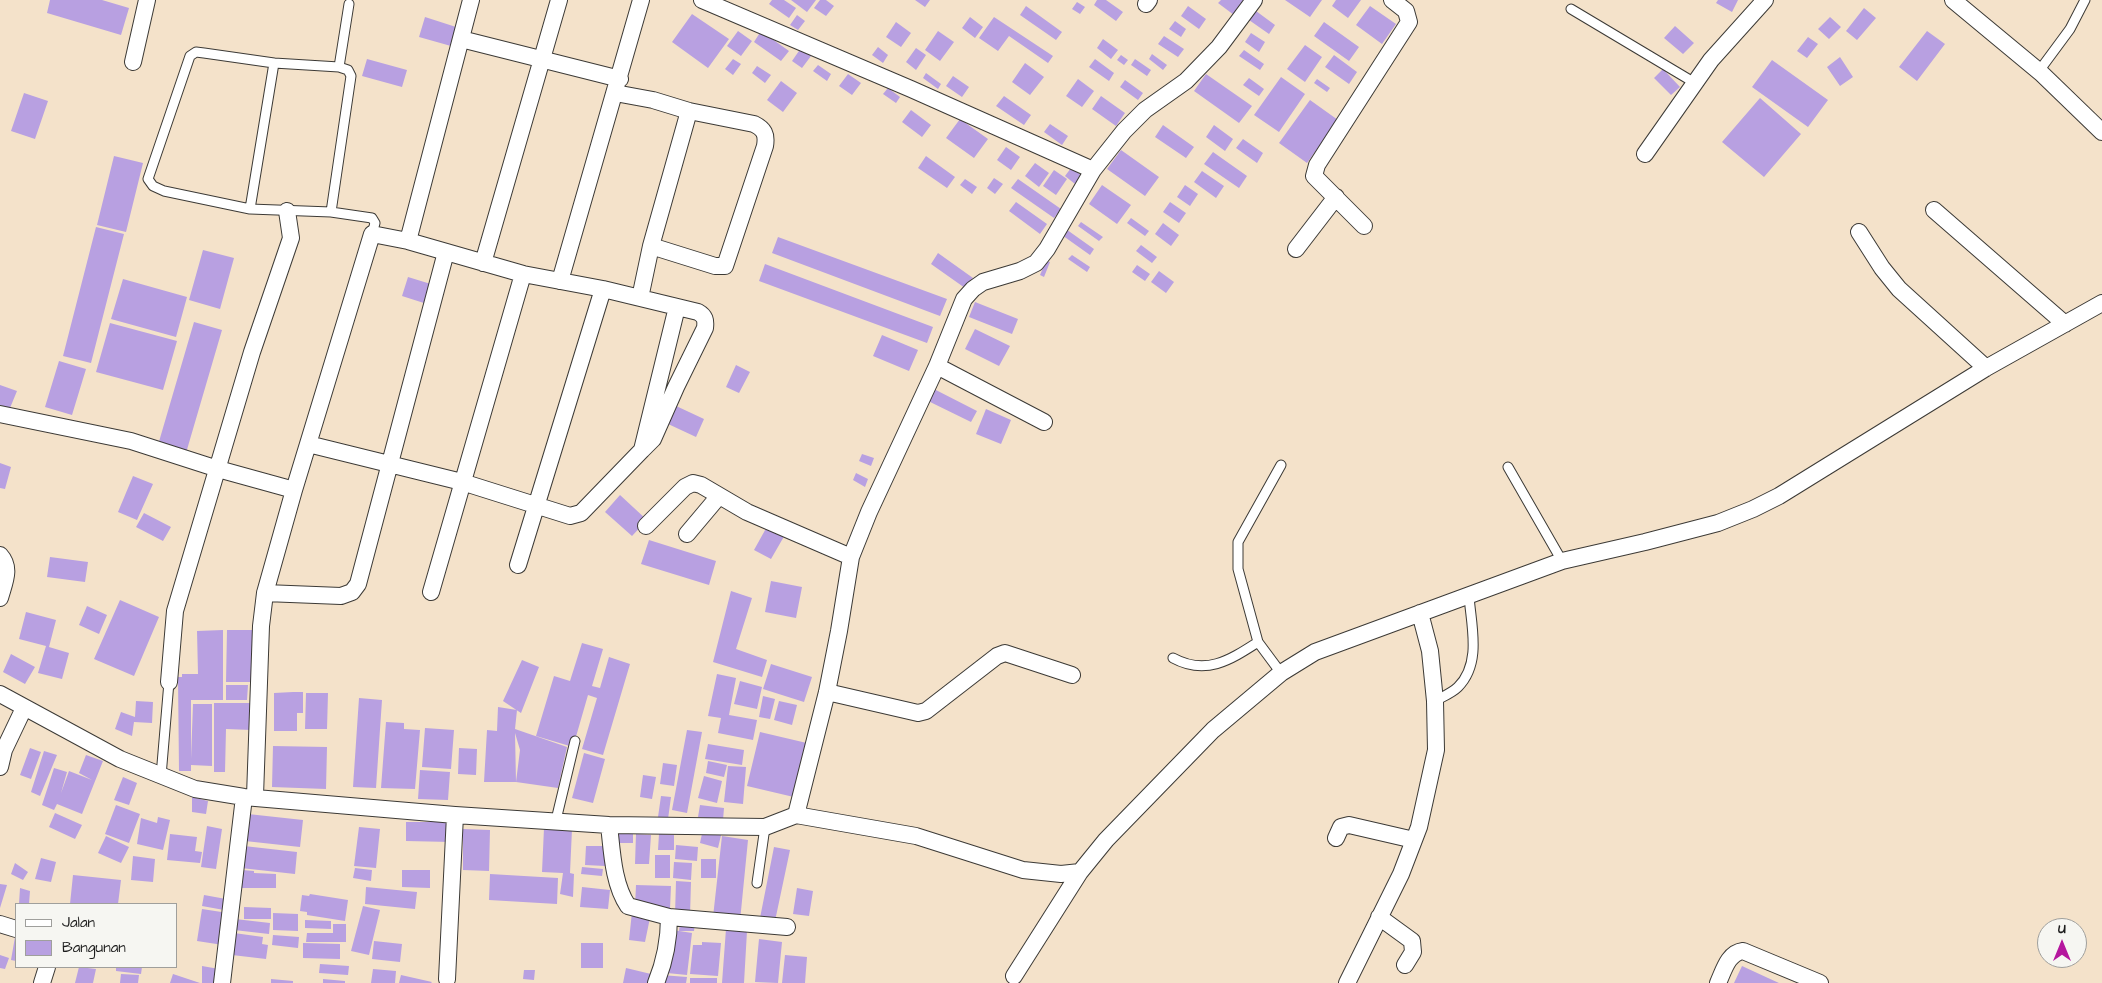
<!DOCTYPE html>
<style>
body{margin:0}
#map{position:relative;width:2102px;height:983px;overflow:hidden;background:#f4e2ca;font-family:"Architects Daughter",sans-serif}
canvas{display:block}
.legend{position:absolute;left:15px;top:903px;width:162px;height:65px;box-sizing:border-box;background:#f6f6f2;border:1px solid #9f9f9c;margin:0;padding:6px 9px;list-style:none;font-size:15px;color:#1c1c1c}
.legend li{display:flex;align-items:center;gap:10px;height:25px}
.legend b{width:25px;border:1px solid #9f9f9c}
.north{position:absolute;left:2037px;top:918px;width:50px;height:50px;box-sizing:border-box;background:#f6f6f2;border:1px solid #9f9f9c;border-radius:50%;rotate:0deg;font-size:14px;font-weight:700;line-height:20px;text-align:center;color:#1c1c1c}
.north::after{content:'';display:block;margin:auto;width:18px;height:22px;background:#b5179e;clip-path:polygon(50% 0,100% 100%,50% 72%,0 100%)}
</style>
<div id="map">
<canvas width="2102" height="983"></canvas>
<ul class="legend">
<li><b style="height:6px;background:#fff"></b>Jalan</li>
<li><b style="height:14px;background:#b8a0e1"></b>Bangunan</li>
</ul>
<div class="north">U</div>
</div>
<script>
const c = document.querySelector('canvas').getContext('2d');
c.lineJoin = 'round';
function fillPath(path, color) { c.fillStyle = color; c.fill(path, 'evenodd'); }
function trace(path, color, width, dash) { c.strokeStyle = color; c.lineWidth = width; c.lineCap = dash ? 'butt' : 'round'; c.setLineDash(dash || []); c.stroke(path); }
fillPath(new Path2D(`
 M50,0H102L129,8L121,35L47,13Z
 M772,0H784L796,8L789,18L769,4Z
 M791,0H816L807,12Z
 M820,0H826L834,6L826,16L814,8Z
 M915,0H930L925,7Z
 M1097,0H1106L1123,12L1116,21L1094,5Z
 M1221,0H1245L1234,15L1218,3Z
 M1285,0H1322L1310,17Z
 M1336,0H1361L1348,18L1332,6Z
 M1718,0H1738L1732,12L1716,3Z
 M1077,2L1085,7L1080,14L1072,9Z
 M1026,6L1062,32L1056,40L1020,15Z
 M1188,6L1206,19L1199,29L1181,16Z
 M1370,6L1396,24L1382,44L1356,25Z
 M1864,8L1876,18L1857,40L1846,31Z
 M1256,11L1275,25L1269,34L1249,20Z
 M692,14L729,39L708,68L672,42Z
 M797,15L805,21L798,30L790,25Z
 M425,17L456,27L451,46L419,37Z
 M970,17L983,27L975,38L962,28Z
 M994,17L1053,56L1048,63L1009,36L998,51L979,38Z
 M1830,17L1841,27L1829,39L1818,29Z
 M1175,21L1186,29L1181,37L1169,29Z
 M896,22L911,33L901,47L886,37Z
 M1324,22L1359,47L1349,61L1314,36Z
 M1675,26L1694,43L1683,54L1664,38Z
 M738,31L752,41L741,56L727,46Z
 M761,31L789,51L781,61L754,42Z
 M938,31L954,42L940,61L925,50Z
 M1927,31L1945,44L1917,81L1899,67Z
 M1251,33L1265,42L1259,52L1245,42Z
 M1164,36L1184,49L1178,57L1158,44Z
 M1808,37L1818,44L1807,58L1797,51Z
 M1103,39L1118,50L1111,59L1097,48Z
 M1305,45L1322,57L1305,82L1287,69Z
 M878,47L888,55L883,63L872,55Z
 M801,48L811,56L802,68L792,61Z
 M916,48L926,55L916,70L906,62Z
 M1244,50L1264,64L1260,70L1239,56Z
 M1152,54L1167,65L1163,70L1149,59Z
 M1121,55L1128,60L1124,65L1117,60Z
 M1334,55L1357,72L1349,84L1325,67Z
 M1840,57L1853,77L1840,86L1827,67Z
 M367,59L407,70L402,87L362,76Z
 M733,59L741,64L733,75L725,69Z
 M1095,59L1114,73L1109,81L1089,67Z
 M1135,59L1151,70L1147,76L1131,65Z
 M1772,60L1828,100L1808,127L1752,87Z
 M1025,63L1044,77L1030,95L1012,82Z
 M818,65L831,74L827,81L813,71Z
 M757,66L771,75L765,83L752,73Z
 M1663,69L1680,87L1671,95L1654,78Z
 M926,73L941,84L938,89L923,78Z
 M848,74L861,83L852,95L839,86Z
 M1206,74L1252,106L1239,123L1194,91Z
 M953,76L969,87L962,97L946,86Z
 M1281,77L1305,94L1279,132L1254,115Z
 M1249,78L1264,89L1259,96L1243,85Z
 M1078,79L1094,91L1082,107L1066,96Z
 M1317,79L1330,88L1327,92L1314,83Z
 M1125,80L1143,93L1138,100L1120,87Z
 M781,81L797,93L783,112L767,100Z
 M888,88L900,97L896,103L883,94Z
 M24,93L48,101L35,139L11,131Z
 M1004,96L1031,115L1024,125L996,106Z
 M1101,96L1125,113L1116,126L1092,109Z
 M1760,98L1801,134L1764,177L1722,142Z
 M1310,100L1338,120L1307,163L1279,143Z
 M911,110L931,125L922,137L902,122Z
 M960,119L988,139L974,158L946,138Z
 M1050,124L1068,136L1062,145L1044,132Z
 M1163,125L1194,147L1186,158L1155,137Z
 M1214,125L1233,139L1225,151L1206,137Z
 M1243,139L1263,153L1257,163L1236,148Z
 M1006,147L1020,157L1011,170L997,160Z
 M1121,150L1159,177L1145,196L1107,169Z
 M1213,152L1247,176L1239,188L1204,164Z
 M114,156L143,163L126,232L97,225Z
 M926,156L955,177L947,188L918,168Z
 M1035,163L1049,173L1039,187L1025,176Z
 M1071,168L1081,175L1075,184L1065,176Z
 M1054,170L1067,179L1056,195L1043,186Z
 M1202,171L1224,186L1216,198L1194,182Z
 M994,178L1003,184L995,194L987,188Z
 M965,179L977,187L972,194L960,185Z
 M1018,179L1061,209L1054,218L1011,188Z
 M1102,185L1131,205L1117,224L1089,204Z
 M1185,185L1198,194L1190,206L1177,197Z
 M1016,202L1047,224L1040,234L1009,211Z
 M1170,202L1186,213L1179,223L1163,212Z
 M1131,218L1149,231L1145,236L1127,223Z
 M1081,222L1103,237L1099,241L1078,226Z
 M1163,223L1179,235L1171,246L1155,234Z
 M96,227L124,234L91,363L63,356Z
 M1063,227L1094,249L1090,255L1059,233Z
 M778,237L947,299L940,316L772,253Z
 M1141,245L1157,257L1152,263L1136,251Z
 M203,250L234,258L220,309L189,300Z
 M938,253L973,278L965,288L931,264Z
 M1072,255L1090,267L1087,272L1068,259Z
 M1046,261L1050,262L1044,277L1040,275Z
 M765,264L933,327L927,343L759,281Z
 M1137,265L1150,274L1145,281L1132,272Z
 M1159,271L1174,282L1166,293L1151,282Z
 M408,277L434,285L427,304L402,296Z
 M123,279L187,297L176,337L111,319Z
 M975,302L1018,319L1012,334L969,317Z
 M194,322L222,330L186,453L158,445Z
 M110,323L177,341L163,390L96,372Z
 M975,329L1010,346L999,366L965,349Z
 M882,335L918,350L909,371L873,356Z
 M59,361L86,369L72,415L45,407Z
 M736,365L750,372L739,393L726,387Z
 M0,385L17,391L10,408L0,405Z
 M930,387L977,411L971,422L924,399Z
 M674,405L704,419L696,437L666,423Z
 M986,409L1011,420L1001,444L976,434Z
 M862,454L874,458L871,466L859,461Z
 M0,463L11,467L5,489L0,488Z
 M856,473L868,479L865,487L853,480Z
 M133,476L153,484L137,520L118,512Z
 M620,495L647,520L632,536L605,512Z
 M144,513L171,527L163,541L136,527Z
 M769,523L786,533L771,559L754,550Z
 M649,540L716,561L709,585L641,564Z
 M50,557L88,562L85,582L47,577Z
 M771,581L802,587L796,618L765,612Z
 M731,591L752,598L736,649L767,660L762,677L713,662Z
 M120,600L159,617L134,676L94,659Z
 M87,606L107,615L99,634L79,625Z
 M26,612L56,620L49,647L69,653L62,679L38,673L46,646L19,639Z
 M223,630V700H191V759L193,704H212V766L191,765V771H179L178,677H182V674H198L197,631Z
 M227,630H252V682H226Z
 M582,643L603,649L592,686L600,688L609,657L630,664L603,755L582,749L597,698L588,695L573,747L536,736L554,676L570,681Z
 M11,654L35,667L25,684L3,672Z
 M522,660L539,667L521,713L503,701Z
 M771,664L812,677L804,702L763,689Z
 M717,674L736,678L729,715L757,720L753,740L718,733L721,718L708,716Z
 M740,681L762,687L757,709L734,704Z
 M226,685H248L247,700H226Z
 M293,692H303V713H297V731H274V693Z
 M306,693H328L327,729H305Z
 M763,696L775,699L770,719L759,717Z
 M359,698L382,700L376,788L353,787Z
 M136,701L153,702L152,723L134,722L132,736L115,729L121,712L135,717Z
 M779,701L797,705L792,725L774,720Z
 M214,703H253L252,730L226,729L225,772H214Z
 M498,707L517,710L515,729L567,747L558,788L516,782H484L487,730L497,731ZM515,733L520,750L516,782Z
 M386,722L404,723V729L420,730L415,789L381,788Z
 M425,728L454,730L451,769L422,767Z
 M687,730L702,732L687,813L672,810Z
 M760,732L811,744L798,798L747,786Z
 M708,744L744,750L742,765L705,759Z
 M273,746L327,747L326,789L272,787Z
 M30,748L41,752L31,779L20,775Z
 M459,748L477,749L476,775L458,774Z
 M44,751L57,755L40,796L31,792Z
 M584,753L605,759L593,803L572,798Z
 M86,755L103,761L82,814L57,804L54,810L42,805L54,768L67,772L61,793L69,771L92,780L79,773Z
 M708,761L727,765L724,777L706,773Z
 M663,763L677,765L674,786L660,784Z
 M728,766L746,767L743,804L724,802Z
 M420,770L450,772L448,800L418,799Z
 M643,775L656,777L652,799L640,797Z
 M704,776L722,781L717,803L698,798Z
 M123,777L137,783L129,805L114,800Z
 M661,796L671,797L668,819L658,817Z
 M192,797L208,801L206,814L192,812Z
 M116,805L140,814L129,843L105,834Z
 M700,805L724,808L723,820L698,817Z
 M55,813L82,825L75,839L49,827Z
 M248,814L303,820L300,847L245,841Z
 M158,817L170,820L163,850L137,844L141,818L157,823Z
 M406,822H451V842L406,841Z
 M207,826L222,829L216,869L201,867Z
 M359,827L380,829L376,868L354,866Z
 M544,828L572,829L570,873L574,874L573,897L560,894L563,873L542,872Z
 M463,829L490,830L489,871L463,870Z
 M703,829L722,831L718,848L700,843Z
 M619,830H633V843H619Z
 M170,834L197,837L195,851L202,852L200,863L167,860Z
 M636,834L651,835L649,864H635Z
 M659,834L674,835V850H658Z
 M106,836L129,847L121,863L98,853Z
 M722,836L748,840L740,921L713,917Z
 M676,845L698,847L697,861L675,859Z
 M244,846L297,852L295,874L241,868Z
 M586,846H606L605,866L585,865Z
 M774,847L790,850L775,921L760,918Z
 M655,855H670V878H655Z
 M133,856L155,859L153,882L131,880Z
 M41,858L56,862L51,882L35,879Z
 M701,859H716V878H701Z
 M674,862L692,863L691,880L673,878Z
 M15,863L28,872L23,880L11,874Z
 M582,867L603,869L602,876L581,874Z
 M355,868L372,870L371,881L353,878Z
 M242,870L254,871V873L276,874V888H242Z
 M402,870H430V888L402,887Z
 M490,874L558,878L557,904L489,900Z
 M73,875L121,880L118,904H70Z
 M676,881L691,882L690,916L675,915Z
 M0,884L7,885L0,908Z
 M636,885L671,886L670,909L635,907Z
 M366,887L417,892L415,909L365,904Z
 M582,887L610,890L608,909L580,907Z
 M20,888L30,891L29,904H19Z
 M797,888L813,891L809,916L793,914Z
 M310,894L348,900L345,921L307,915V912L300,911L302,895L309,896Z
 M204,895L226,899L224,910L202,906Z
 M363,906L380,910L369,955L351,951Z
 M244,907L271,908V919H244Z
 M202,909L228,913L223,945L197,941Z
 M632,912L651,913L645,942L629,940Z
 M273,913L298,914V931L273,930Z
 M235,919L270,923L269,934L234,930Z
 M305,920L331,921V929L305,928Z
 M680,923H695L694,931H679Z
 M333,924H346V942H306L307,933H333Z
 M726,929L747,931L744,983H722Z
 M673,930L692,933L687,975L667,973Z
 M234,933L263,937L262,944L268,945L266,959L232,955Z
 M273,935L299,937L298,948L272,945Z
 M15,937H16V961L11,960Z
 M759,939L782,942L778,983L755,982Z
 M374,941L402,944L400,962L372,959Z
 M702,942L721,943L718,976L690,974L693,945H702Z
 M303,943L340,944V959L303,958Z
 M581,943H603V968H581Z
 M0,955L9,958L5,969L0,968Z
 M785,955L807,957L805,983H782Z
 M320,964L349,966L348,975L319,973Z
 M202,966L219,969L217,983H202Z
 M1742,966L1768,978L1779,983H1734Z
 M79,967L96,969L93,983H75Z
 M116,967H142L141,974L116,971Z
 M626,968L651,974L649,983H623Z
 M373,969L396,971L395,983H371Z
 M524,970H535L534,980L523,979Z
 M121,974L139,975L138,983H120Z
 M173,974L200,983H170Z
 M401,975L432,982L431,983H399Z
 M661,975L687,977L686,983H660Z
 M690,978H717V983H690Z
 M271,979L293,981V983H271Z
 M323,979L345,981V983H323Z`), '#b8a0e1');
const service = new Path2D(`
 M1571,9L1695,83
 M339,67L349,4
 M2039,71L2070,29L2085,0
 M250,209L274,63
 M331,212L351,76L348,70L339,67L274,63L204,53L196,52L190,56L148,179L153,186L164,191L250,209L331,212L372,218L375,223L372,234
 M1508,467L1562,561
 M1173,658C1206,676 1230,660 1258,642
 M1281,673L1258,642L1238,569V542L1281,465
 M1435,701C1442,697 1452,693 1458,687C1482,663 1471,625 1469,596
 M161,776L169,682
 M556,820L575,741
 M757,883L765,827`);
const minor = new Path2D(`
 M702,0L911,89L1093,170
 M1953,0L2041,73L2102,132
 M1146,4L1149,0
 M461,39L620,79
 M133,62L147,0
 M615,93L653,100L689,111L754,124C764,129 767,134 765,146L725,266H715L651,246
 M1645,154L1711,60L1765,0
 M1934,210L2065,324
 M1364,226L1314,176L1317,165L1409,22L1406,11L1392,0
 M1859,232L1882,268L1899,289L1986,368
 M408,241L523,274L603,289L698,312C705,316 706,320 705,328L676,387L653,439L642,450L677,307
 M1296,249L1336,197
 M483,263L559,0
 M560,281L641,0
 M640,298L651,246L689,111
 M937,366L1044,422
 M0,414L131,441L218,469L294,490
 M308,444L462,482L570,516L581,513L642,450
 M646,526L685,487L693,483L701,485L747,512L851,557
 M687,534L719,496
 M0,555C12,568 4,583 0,598
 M518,565L603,289
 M431,592L523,274
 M265,593L341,596L352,592L358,584L446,252
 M169,682L175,611L252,352L291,238L287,211
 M827,692L918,713L926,711L997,656L1005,653L1072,675
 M0,694L120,759L195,789L244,797L455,815L609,825L765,827L796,815L916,836L1023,870L1061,874L1080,872L1106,840L1213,730L1281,673L1315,652L1562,561L1645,542L1718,523L1753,509L1779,496L1986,368L2102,303
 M0,767L4,750L24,708
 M255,796L261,626L265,593L294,490L372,234L408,241L471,0
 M796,815L827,692L839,631L851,557L869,512L937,366L964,299L973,289L983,282L1020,271L1036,263L1047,249L1093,170L1124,131L1145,110L1186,81L1219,47L1254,0
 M609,825C612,851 613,884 628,906L669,917L787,927
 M1336,838L1341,827L1349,825L1414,840
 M1379,917L1412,941L1413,952L1405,965
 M0,924L16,929
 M1014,976L1080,872
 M447,979L455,815
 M42,983L47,967
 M222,983L244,797
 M656,983C665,961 669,940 669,917
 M1347,983L1401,874L1419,827L1432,768L1436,750L1435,701L1430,651L1420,613
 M1718,983C1724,970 1728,953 1743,951L1820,983`);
trace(service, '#3c3a36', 11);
trace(minor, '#3c3a36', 18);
trace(service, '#fff', 9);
trace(minor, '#fff', 16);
</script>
